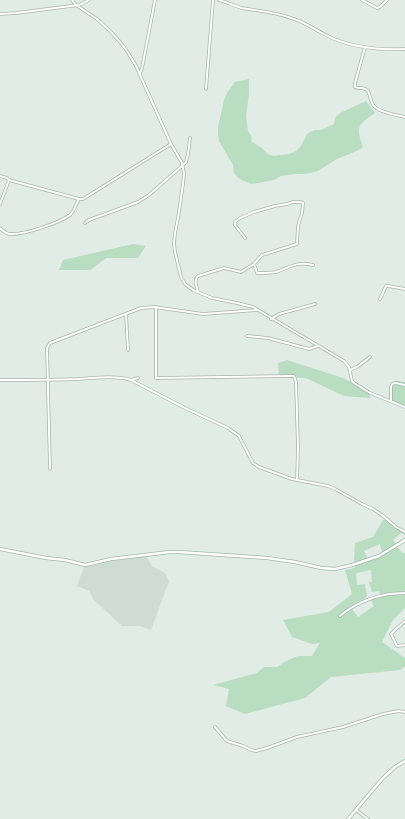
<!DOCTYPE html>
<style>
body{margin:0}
canvas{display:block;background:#e1ece6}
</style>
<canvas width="405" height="819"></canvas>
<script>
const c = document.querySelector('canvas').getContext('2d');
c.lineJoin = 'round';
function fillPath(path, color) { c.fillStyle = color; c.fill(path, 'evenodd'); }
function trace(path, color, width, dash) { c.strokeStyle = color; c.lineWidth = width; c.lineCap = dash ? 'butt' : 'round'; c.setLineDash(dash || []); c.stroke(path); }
fillPath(new Path2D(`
 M146,556L152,566L165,573L169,581L151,630L140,626H122L94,600L89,591L77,586L84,567L122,559Z`), '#cfdcd5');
fillPath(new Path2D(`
 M249,79V94L246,116L248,131L252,137L251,141L262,148L268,154L274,156L289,154L296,151L301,146L307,134L314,130H321L334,124L335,118L340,113L366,101L375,113C357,125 356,127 363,147L357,151L337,159L318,171L311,173L303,174H296L281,176L274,180L258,183L251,184L244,181L238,178L234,173L233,165L219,141L218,134V127L224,100L227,93L235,82Z
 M133,244L146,246L138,258H106L90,270H59L63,260Z
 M287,360L343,378L370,392V398L344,396L306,378L279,377L278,363Z
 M396,381L405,382V407L390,400C390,392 390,386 396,381Z
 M383,520H391L394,524L405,531V535L401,533L393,540L402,553L405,552V608L393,620L382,642L405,658V666L400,670L331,677L305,698L245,714L226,706L229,689L213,685L257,673L264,667H277L286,661L298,656H312L320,643L312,644L292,637L283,620L329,612L352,594L345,570L355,568L354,558L355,543L373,537ZM380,544L383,555L369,561L364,551ZM371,570L372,582H369L372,592L379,591L381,596L371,600L374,606L358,617L351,607L367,597L365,584L357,585L356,573Z`), '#b9ddc0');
const street = new Path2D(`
 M72,0L76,5L97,19L110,31L120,42L127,51L136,66L171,144L182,163L184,174L183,184L178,218L175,233L174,244L175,252L181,277L185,284L193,290L212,298L237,303L253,307L344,361L349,367L352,381L354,383L370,393L405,407
 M219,0C227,2 234,6 242,8C259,11 275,12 291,18C306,22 318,32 332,38C355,48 381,50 405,49
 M362,0L377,8L380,7L387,0
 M0,14L16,13L79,5L89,0
 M365,47L355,83V87C358,89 364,87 367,90C371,93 369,102 375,107C381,113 397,115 405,117
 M140,73L142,68L155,0
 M206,89L213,0
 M0,176L7,178L9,180L79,199H83L171,144
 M0,204L9,180
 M85,223L89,220L138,202L149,195L174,173L182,166L186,162L188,154L190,138
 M0,228C3,231 6,234 10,234C24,235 59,223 70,215C74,212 76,204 79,199
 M254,264L257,273C263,273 270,273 276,272C291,267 297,261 313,265
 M198,292C197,286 193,280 198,276L224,268L241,272L254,264L262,255L297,244L298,226L302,213L303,203L300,202H293L287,204L275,206L254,212L240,218L235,222V225L245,238
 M380,299L386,286H388L405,289
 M156,307V378L289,376H294L296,382L298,447L297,480
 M126,314L128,350
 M271,319L279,314L315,304
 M247,336L268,338L309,349L318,346
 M350,370L357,367L370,357
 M0,380C26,380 52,380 78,379C93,378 117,375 131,380L185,408L228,428L239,436L253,463L259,467L292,479L328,486L335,489L362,504L373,509L382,515L396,527L405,532
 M131,380L138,378
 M391,401V387L392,384L396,383L405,385
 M50,469L47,348L50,343L141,308L154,307L203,314L257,310
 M340,616C354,604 372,597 389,594C394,593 400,594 405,593
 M405,621L391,634L397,646L405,645
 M215,727L227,741L243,746L251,750L256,751L267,748L297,737L343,727L383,714L399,711L405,712
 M356,810L368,819`);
const secondary = new Path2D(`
 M0,549L46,558L65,560L85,565L111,559L170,552H179L267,558L295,562L321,568L335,569L352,565L379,556L405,540
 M348,819L383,778L395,767L405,761`);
trace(street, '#a4b4ad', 3.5);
trace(secondary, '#9fb8ad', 4);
trace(street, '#fff', 2);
trace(secondary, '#fff', 2.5);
</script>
